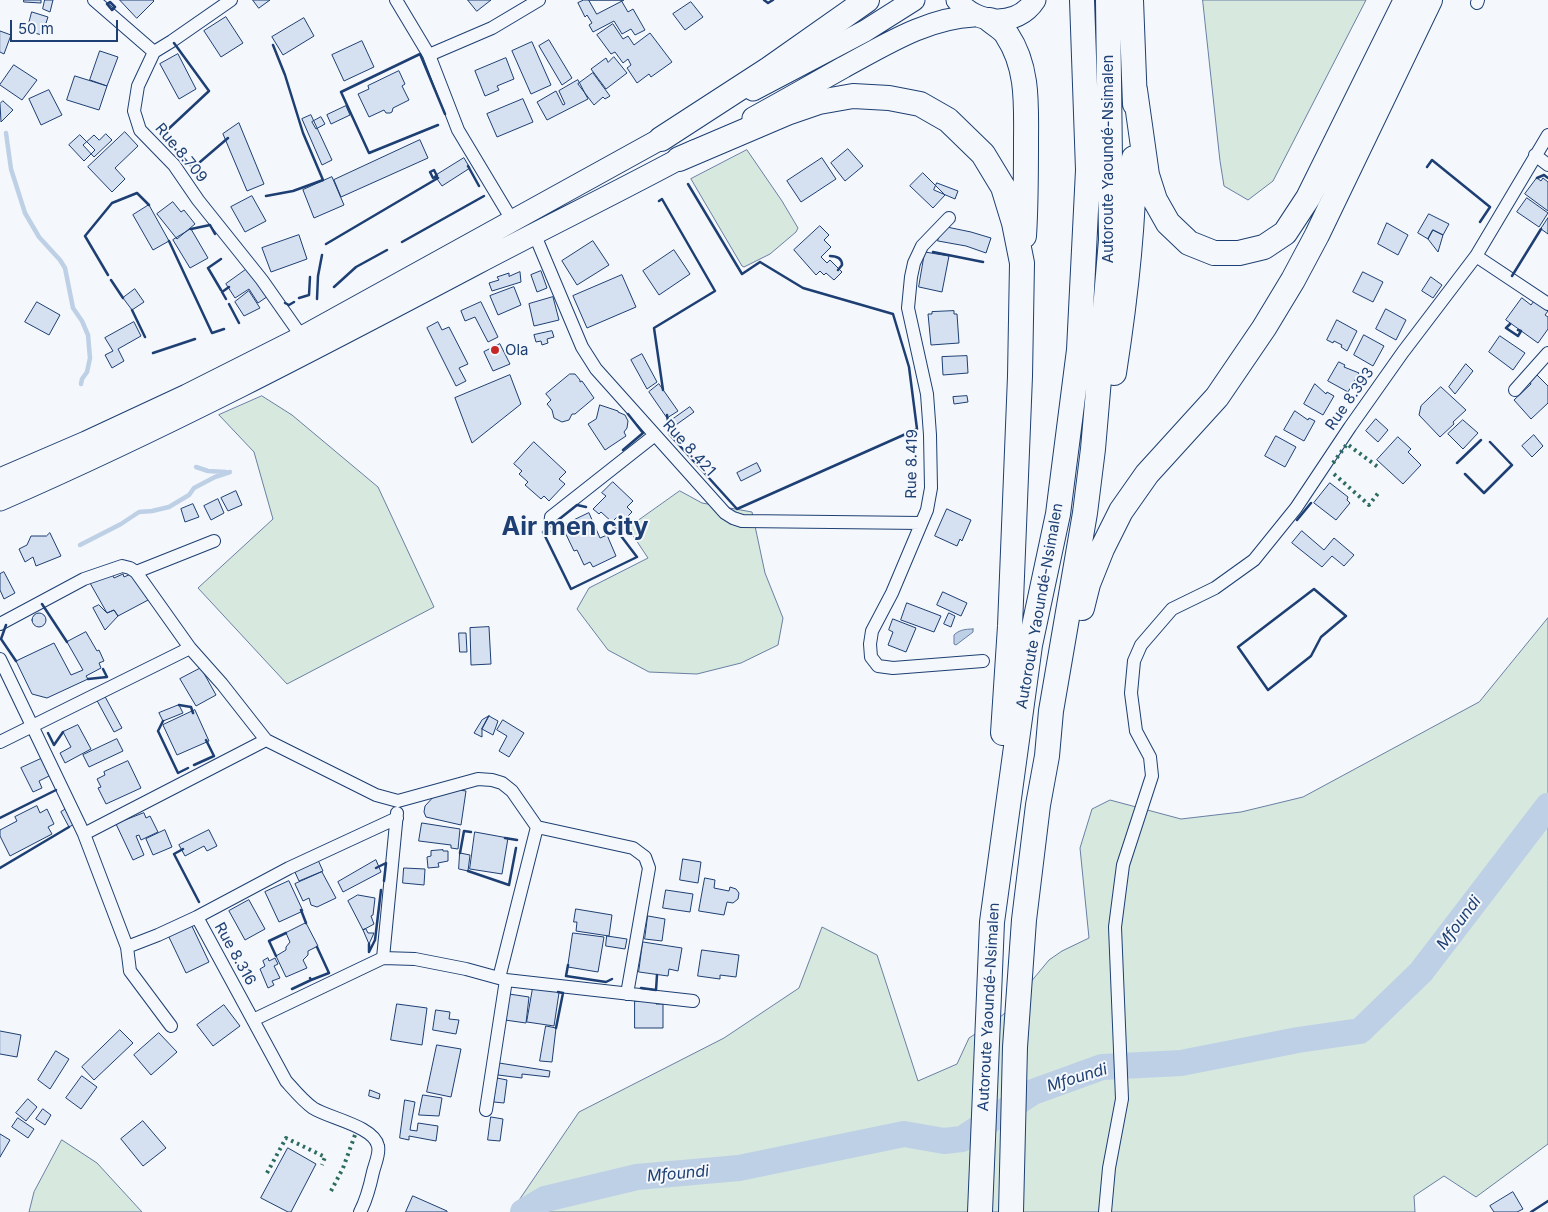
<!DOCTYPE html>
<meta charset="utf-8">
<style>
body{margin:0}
#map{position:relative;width:1548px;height:1212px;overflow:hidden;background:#f4f7fb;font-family:Inter,sans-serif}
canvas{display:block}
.scale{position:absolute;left:10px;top:20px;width:108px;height:22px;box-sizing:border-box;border:2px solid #1d3f73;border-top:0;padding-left:6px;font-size:15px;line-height:18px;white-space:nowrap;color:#1d3f73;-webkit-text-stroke:4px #f4f7fb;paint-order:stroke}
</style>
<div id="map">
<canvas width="1548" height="1212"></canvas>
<div class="scale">50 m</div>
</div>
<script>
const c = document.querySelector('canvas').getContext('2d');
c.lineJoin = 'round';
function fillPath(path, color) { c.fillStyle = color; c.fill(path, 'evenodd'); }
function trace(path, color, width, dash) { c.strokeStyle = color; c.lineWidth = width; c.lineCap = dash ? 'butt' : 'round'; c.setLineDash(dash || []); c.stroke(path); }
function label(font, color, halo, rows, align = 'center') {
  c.font = font + ' Inter,sans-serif'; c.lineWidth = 4; c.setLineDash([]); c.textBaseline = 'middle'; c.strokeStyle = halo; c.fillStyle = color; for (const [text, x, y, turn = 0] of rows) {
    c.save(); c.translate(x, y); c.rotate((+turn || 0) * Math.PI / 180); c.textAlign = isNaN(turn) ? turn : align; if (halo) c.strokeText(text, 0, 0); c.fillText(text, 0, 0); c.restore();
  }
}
const green = new Path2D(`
 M1203,0H1366L1273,181L1248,200L1224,186L1220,161Z
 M747,150L782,201L798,228L796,232L770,254L744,267L742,266L691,179Z
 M262,396L292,415L378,487L434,607L287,684L198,588L273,519L254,452L219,415Z
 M680,491L702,503L752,512L765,573L783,618L778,645L741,663L697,674L649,672L608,650L577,609L589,588L648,558L628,528Z
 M1548,618V1144L1476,1197L1444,1176L1414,1196L1415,1212H511L579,1112L724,1038L799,988L822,927L877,955L918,1081L957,1064L969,1038L994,1022L1005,1013L1049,960L1062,951L1089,938L1080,848L1092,809L1110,800L1181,819L1241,812L1303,797L1479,702Z
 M62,1140L97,1163L142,1212H29L34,1192Z`);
fillPath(green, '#d7e8df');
trace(green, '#687fa3', 1);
const water = new Path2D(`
 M973,629V632L956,645L954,644V635C959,630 965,629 973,629Z`);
fillPath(water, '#bed0e5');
trace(water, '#687fa3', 1);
trace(new Path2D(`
 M6,133L11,169L25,213L39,237L60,260L65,268L73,308L82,321L88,335L90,358L87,372L82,379L81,384
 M196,467L208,471L226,472
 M80,545L121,524L139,512L152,511L169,507L189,495L194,488L215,477L230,472`), '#bed0e5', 4.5);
trace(new Path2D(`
 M523,1212L545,1199L637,1177L739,1168L904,1134L944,1141L962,1139L1033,1092L1102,1067L1181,1063L1298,1040L1360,1031L1421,972L1548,806`), '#bed0e5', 26);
const building = new Path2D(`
 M24,0H41V3L24,2Z
 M45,0H53L50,12L43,9Z
 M120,0H153L154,1L137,18Z
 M253,0H270L259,8Z
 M468,0H491L477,11Z
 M584,0H621L628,12L633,9L645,30L635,35L631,29L622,34L614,21L593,32L589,25L592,23L587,15L585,17L578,3Z
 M589,0H624L597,14Z
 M691,2L703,17L685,30L673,14Z
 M32,12L48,17L42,35L27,31Z
 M226,17L243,43L221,57L204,31Z
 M304,18L314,36L283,55L272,37Z
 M613,24L623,39L628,36L634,45L650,33L672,62L651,77L649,74L637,83L627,68L631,65L628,59L623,63L615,52L611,54L597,35Z
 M0,31L11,35L4,54L0,52Z
 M549,40L572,78L562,85L539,46Z
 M362,41L374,67L344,81L332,55Z
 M532,42L551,85L531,94L512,51Z
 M100,51L118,57L107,86L90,80Z
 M178,54L196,89L179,99L160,64Z
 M614,57L627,73L606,89L591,69L606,58L608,62Z
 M506,58L514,79L497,86L499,90L485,96L475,71Z
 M14,65L37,80L22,100L0,85Z
 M399,71L405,84L402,86L409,100L393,108L392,112L390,113H386L384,110L369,117L358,94L369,89L368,86Z
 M593,73L610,96L605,99L603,97L594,105L578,84Z
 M75,76L107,86L99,110L67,100Z
 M578,80L588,99L547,120L537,102L556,91L563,105L565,104L559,91Z
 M49,90L62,115L41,125L29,99Z
 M523,99L533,122L497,137L487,114Z
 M3,101L13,110L1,122L0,104Z
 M346,106L350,115L331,124L327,115Z
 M311,115L332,160L322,165L302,119Z
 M321,117L325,124L316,129L312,122Z
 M239,123L264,184L247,191L223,134Z
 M125,132L138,146L115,168L125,179L112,192L88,167Z
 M106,134L112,140L94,157L83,145L94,135L99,140Z
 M80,135L95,150L84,161L69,145Z
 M420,140L428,158L341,197L334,180Z
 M848,149L863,166L845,181L831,163Z
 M464,158L470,168L442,186L435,176Z
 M822,158L836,179L801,202L787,181Z
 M923,173L945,195L933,208L910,186Z
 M332,177L344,205L314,218L303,190Z
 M1537,178L1541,181L1543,178L1548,182V211L1525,194Z
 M937,183L958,191L955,199L934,190Z
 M252,196L266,221L245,232L231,207Z
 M1527,198L1548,213L1539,227L1517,212Z
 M173,202L181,212L184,210L195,224L177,239L157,214Z
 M149,205L169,241L153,250L133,215Z
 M1429,214L1449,224L1443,235L1433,230L1428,239L1418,233Z
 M1548,218V234L1541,229Z
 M1387,223L1408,235L1398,255L1378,244Z
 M820,226L829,235L824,240L831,247L821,257L827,263L830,260L842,272L834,280L826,273L824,275L820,271L816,275L794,250Z
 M942,226L971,232L991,238L986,253L966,246L938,241Z
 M191,229L208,258L190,268L173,240Z
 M1433,230L1443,235L1438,252L1428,239Z
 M299,235L307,259L271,272L262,248Z
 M593,241L609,265L577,285L562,261Z
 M674,250L690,274L659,295L643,271Z
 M925,252L949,256L942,292L919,287Z
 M251,266L271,294L258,303L249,289L235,298L226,284Z
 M541,271L547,288L537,292L531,275Z
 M520,272L521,282L492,291L489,283L499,280L497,277L509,273V276Z
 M1363,272L1383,282L1373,302L1353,292Z
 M622,275L636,307L587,328L573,296Z
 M1431,277L1442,285L1433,298L1422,291Z
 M514,287L521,305L498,315L490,296Z
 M135,289L144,302L132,310L123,298Z
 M249,291L260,308L244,316L235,302Z
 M553,297L559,320L534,326L529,304Z
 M1522,298L1531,305L1534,301L1548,311L1545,315L1548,317V329L1538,343L1506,320Z
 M37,302L60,315L49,335L25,322Z
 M481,302L498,337L488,342L475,317L465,321L461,311Z
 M1386,309L1406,320L1396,340L1376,329Z
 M954,311V314H957L959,343L931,345L928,314H932V312Z
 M1337,320L1357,331L1347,351L1341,347L1342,345L1334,341L1333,343L1327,340Z
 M134,322L141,336L118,349L124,361L112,368L105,355L113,351L105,338Z
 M438,322L442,330L449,327L468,364L459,368L466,381L456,386L427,328Z
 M552,331L554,337L547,339L548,343L542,345L541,341L536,342L534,335Z
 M1364,335L1384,346L1373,366L1354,355Z
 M1500,336L1525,353L1513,370L1489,352Z
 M500,344L510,364L493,371L484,352Z
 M642,354L657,382L647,389L631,360Z
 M967,356L968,373L943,375L942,357Z
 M1339,362L1345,365L1344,367L1359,373L1348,392L1328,381Z
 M1466,364L1473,371L1455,394L1449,387Z
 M570,374H575L580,380V382L582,381L594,398L575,414H572L569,420L562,422L554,418L552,410L547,404L551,400L546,394Z
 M510,375L521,404L472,443L455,398Z
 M1537,375L1548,386V403L1531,419L1514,400L1531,384L1530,382Z
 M659,384L678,411L667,418L649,392Z
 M1315,384L1326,394L1327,392L1334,396L1323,415L1304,404Z
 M1441,387L1466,410L1453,422L1454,424L1440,437L1419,415L1421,406Z
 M967,396L968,402L954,404L953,397Z
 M600,405L618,411V412L625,415L628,421L627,428L624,432L626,436L605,450L588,424L596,419Z
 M690,407L694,412L673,427L669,422Z
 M1295,411L1308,420L1309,418L1315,421L1304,441L1284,430Z
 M1376,419L1388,430L1378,442L1366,431Z
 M1463,420L1478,433L1463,449L1448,434Z
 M1534,435L1543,446L1532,457L1522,446Z
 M1276,436L1296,447L1285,467L1265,456Z
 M1398,437L1411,449L1408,452L1421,465L1403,484L1377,460Z
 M534,442L566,472L559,479L565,484L549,501L544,496L541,499L525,485L528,482L519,474L522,471L514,464Z
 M757,463L761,471L741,481L737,473Z
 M613,482L633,501L627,507L632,512L624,520L619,515L612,522L601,512L599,514L593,509L606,496L602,493Z
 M1330,483L1348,497L1347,500L1350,503L1336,520L1314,503Z
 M236,491L242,505L228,511L221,498Z
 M218,499L224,513L211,520L204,506Z
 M193,504L199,517L185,522L181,509Z
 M947,509L971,520L962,541L960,539L957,546L935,536Z
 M589,513L600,538L607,535L616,556L593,567L590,562L584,565L577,550L574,551L562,526Z
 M1302,531L1324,550L1334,538L1354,555L1344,566L1332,556L1322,567L1292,543Z
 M50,533L61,556L36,566L33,557L25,562L19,549L27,545L31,536H46Z
 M4,572L15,593L4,599L0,590V574Z
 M111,572L114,578L123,574L124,577L133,573L150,599L118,616L114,610L107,613L90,583Z
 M943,592L967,603L961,616L937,605Z
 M907,603L941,616L934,632L901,620Z
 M99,605L107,613L114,610L118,616L105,630L93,608Z
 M32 620a7 7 0 1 1 14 0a7 7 0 1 1-14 0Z
 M949,613L955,616L951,627L944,624Z
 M893,619L916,628L906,652L888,645L893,632L889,630Z
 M489,627L491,664L471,665L470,628Z
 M86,632L97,651L99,650L104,661L99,663L101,668L86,676L88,679L47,698L32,694L16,661L54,643L71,675L83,670L67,642Z
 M459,633H466L467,652H460Z
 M201,668L216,695L196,706L180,679Z
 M102,691L122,728L114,732L94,695Z
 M179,705L183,713L163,721L159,713Z
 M195,710L209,741L177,755L163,725Z
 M489,716L498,721L493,735L482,729Z
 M489,716L482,729V737L474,733L482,720Z
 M503,720L524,733L509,757L499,751L507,736L497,730Z
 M78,725L91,749L65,763L60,753L71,747L63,732Z
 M117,739L123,751L89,767L83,755Z
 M45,757L53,774L39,781L42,788L33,792L21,768Z
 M128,761L141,788L106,804L98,788L101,787L97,779L105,775L104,772Z
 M446,788L466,791L461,825L426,817L424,812L425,806L437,793Z
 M37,806L40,813L47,809L54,824L48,827L52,834L10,856L0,836V830L17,821L15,817Z
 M71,806L80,821L69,827L61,812Z
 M144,813L146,818L150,816L158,832L141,840L139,835L136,836L144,855L133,860L116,824Z
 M422,823L460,829L458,849L451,848V845L419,841Z
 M165,830L172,847L153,855L146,839Z
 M209,830L217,846L207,851L204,846L185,856L179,845Z
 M475,832L508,838L502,874L470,869Z
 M443,850V851H448V861L438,863L439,867L428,868L427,857L431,856V851Z
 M460,853L470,855L468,871L459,869Z
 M683,859L701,862L698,883L680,880Z
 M318,860L323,871L299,881L294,870Z
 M376,860L381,872L343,892L338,882Z
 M404,868L425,869L424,885L403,883Z
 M322,872L336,898L317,907L311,905L309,898L303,901L295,884Z
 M705,878L715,880L714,888L729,891L730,887L736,889L739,893L738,899L733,903L727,902L724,915L699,911Z
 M289,881L303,911L279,922L265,892Z
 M666,890L693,894L690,912L663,908Z
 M358,895L375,898L373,915L371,916L374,924L363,930L348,901Z
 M249,900L265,929L245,940L229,911Z
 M576,909L612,915L609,936L576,931L577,922H574Z
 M648,916L665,919L662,941L645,939Z
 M190,922L209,962L186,973L167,933Z
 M306,923L318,946L308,951V955L303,960L307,968L286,977L276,956L286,950V947L290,942L286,933Z
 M366,929L368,933H374L369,944L363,930Z
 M573,933L604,937L598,972L568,967Z
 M607,936L627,939L625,949L606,946Z
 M643,942L682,948L678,971L669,969L668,976L639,972Z
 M702,950L739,955L736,977L720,975V979L698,976Z
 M268,958L269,961L275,958L278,964L274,966L280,978L272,981L274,985L268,988L260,969L265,966L263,961Z
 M534,982L560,986L554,1026L527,1022Z
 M509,994L529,997L526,1023L505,1020Z
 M635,1001H656V1004H663V1028H635Z
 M397,1004L427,1008L422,1045L391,1040Z
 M224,1005L240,1026L213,1046L197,1025Z
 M436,1010L450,1012L449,1019L459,1020L456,1034L433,1030Z
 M546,1026L556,1028L552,1062L540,1061Z
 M120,1030L133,1043L94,1080L82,1067Z
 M0,1031L21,1035L17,1057L0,1054Z
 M159,1033L177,1052L151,1075L134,1055Z
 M437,1045L461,1049L451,1097L427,1092Z
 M56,1051L69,1059L50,1089L38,1080Z
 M499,1063L550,1071L549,1077L522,1074V1078L498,1075Z
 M82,1076L97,1087L81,1109L66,1098Z
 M497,1078L507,1080L504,1103L494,1102Z
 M370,1090L380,1094L379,1099L369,1096Z
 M423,1095L442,1098L439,1116L419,1115Z
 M28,1099L37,1107L26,1121L16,1113Z
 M405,1100L415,1102L410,1130L417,1131L418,1123L438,1126L436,1141L409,1136V1140L400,1138Z
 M43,1109L51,1115L45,1125L36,1119Z
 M491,1117L503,1119L500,1141L488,1140Z
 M18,1118L34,1129L28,1138L12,1127Z
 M143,1121L166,1148L143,1166L121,1139Z
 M0,1134L10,1140L0,1157Z
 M288,1148L316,1164L291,1212H288L261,1198Z
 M1513,1192L1523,1209L1517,1212H1494L1490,1206Z
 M413,1196L447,1211V1212H406Z`);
fillPath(building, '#d5e0f0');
trace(building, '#1d3f73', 1);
const minor = new Path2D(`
 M94,0L154,52
 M231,0L172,41L154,52L138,86L134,111L140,130L174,165L198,200L262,280L302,337
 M396,0L429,55L458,130L512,220
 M1477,3L1478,0
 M429,55L492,28L539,0
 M1535,155L1548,165
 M949,218L922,246L914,263L911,277L908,308L927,394L930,435L931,488L927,510L892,593L872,631L870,644L871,657L878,666L893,668L983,661
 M534,233L582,347L596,369L725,513L733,518L742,521L921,523
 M1476,256L1548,304
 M1515,390L1548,353
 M550,525L551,517L655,435
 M136,572L214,541
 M0,624L84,579L122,566L130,568L136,572L190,648L222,684L266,740L376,795L398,801L478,779L492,780L502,783L512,791L537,827L633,848L645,857L649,868L627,994
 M0,659L84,834L127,947L158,935L197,917L286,1081C294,1090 303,1101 313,1108C328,1118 374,1126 378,1146C380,1153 375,1164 373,1172C370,1186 367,1199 360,1212
 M0,742L190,648
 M84,834L266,740
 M197,917L289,868L397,818
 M127,947L130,971L171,1026
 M383,958L397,813
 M499,978L537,827
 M253,1020L383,958L415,959L466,969L506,980L693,1001
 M486,1110L506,980
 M1105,1212L1109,1168L1122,1099L1115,927L1123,865L1152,776L1150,757L1136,731L1131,693L1134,661L1141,645L1172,609L1215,588L1254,560L1296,508L1350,427L1403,352L1476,256L1548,135`);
const trunk = new Path2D(`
 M957,0C976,25 1017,28 1035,0
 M753,90L865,31L914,0
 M753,118C784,101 814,84 844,67C885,45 927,18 974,16
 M0,479L86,442L187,395L302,337L675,131
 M0,500C163,429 319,347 476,264C548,226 622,190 694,151`);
const motorway = new Path2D(`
 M1131,0L1135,104
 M990,20C996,25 1004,29 1007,35C1029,68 1026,106 1026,144C1026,175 1026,205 1024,236
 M1135,90L1147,175L1155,200L1168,223L1189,243L1214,253H1239L1264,247L1285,233L1308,198L1406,0
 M661,139L769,69L867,0
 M679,159L787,113L819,102L853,96L889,98L920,104L948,120L983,154L1003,187L1014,223L1022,263L1020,376L1010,626L1003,733
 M1114,373C1125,302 1134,230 1134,158
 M1082,608L1088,584L1102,549L1121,511L1147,474L1217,397L1264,328L1293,280L1317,235L1430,0
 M980,1212L992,922L1030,645L1058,514L1079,350L1088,170L1082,0
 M1011,1212L1015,1047L1024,920L1038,805L1047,756L1051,711L1085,513L1093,449L1111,240L1108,0`);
trace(minor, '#1d3f73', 14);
trace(trunk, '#1d3f73', 23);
trace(motorway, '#1d3f73', 26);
trace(minor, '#f4f7fb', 12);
trace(trunk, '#f4f7fb', 21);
trace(motorway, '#f4f7fb', 24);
trace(new Path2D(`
 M1333,463L1347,444L1378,467
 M1334,474L1369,505L1379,492
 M267,1173L286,1138L325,1157L322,1165
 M331,1191L343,1168L355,1135`), '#2c6c60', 4, [2.5, 4]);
trace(new Path2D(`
 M764,0L768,3L773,0
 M110,2L115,7L112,10L107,4Z
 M174,43L209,91L162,135L193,168L228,138
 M438,125L369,153L341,92L420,54L445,114
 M468,166L479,186
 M1427,167L1432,160L1490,207L1480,222
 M434,170L437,176L433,178L430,172Z
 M1537,178L1544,175L1548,178
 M266,196L293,191L323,180L303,133L285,75L273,45
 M659,201L662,199L715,291L654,328L663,390
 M191,229L210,225L215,234
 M169,241L212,333L224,329
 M402,242L484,196
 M326,244L438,178
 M933,252L983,262
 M830,256C836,256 842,258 842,265L838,270
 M108,275L85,236L112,203L137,193L149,205
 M1512,276L1541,229
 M111,280L123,298
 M334,287L356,267L387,250
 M221,290L208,268L221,259
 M299,298L309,295L310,277
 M226,299L222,292L229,287
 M317,299L318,276L322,255
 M285,303L289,305L294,302
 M229,304L239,323
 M132,310L145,337
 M1510,324L1506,328L1518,336L1521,331L1518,330
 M153,353L195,339
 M667,415L670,435L737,509L917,429L909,367L893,314L803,288L760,262L742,274L688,184
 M623,450L643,433L628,414
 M1457,463L1481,440
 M1465,474L1484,493L1512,465L1490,442
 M586,507L577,505L543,532L571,589L637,557L612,524
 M1297,520L1311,503
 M1314,589L1346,616L1321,637L1311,656L1268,690L1238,647Z
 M42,604L67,642
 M6,625L1,639L16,661
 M88,679L107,677L103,669
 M179,705L191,707L193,713
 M163,721L158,731L178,773L188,768
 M48,733L54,745L63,732
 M194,765L214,756L206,740
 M0,818L56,790
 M505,838L517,840
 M183,849L174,854L199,902
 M460,853L464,831L471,832
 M0,868L69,827
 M376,868L386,863L384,881
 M468,871L509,885L516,848
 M301,910L306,923
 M369,944V952L375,940L381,890
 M276,956L269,941L286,933
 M568,965L566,976L606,982L612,979
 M311,980L329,973L317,947
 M641,988L656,990L657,975
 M292,989L311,980L310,978
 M556,1028L563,993L558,992
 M1531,1212L1548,1201`), '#1d3f73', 2.5);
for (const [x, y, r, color] of [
 [495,350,5,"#c62828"]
]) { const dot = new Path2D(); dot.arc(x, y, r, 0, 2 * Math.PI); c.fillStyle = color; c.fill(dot); trace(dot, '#f4f7fb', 2); }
label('15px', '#1d3f73', '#f4f7fb', [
 ["Rue 8.709",181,153,50],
 ["Autoroute Yaoundé-Nsimalen",1108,159,-90],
 ["Rue 8.393",1350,399,-55],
 ["Rue 8.421",689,448,48],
 ["Rue 8.419",912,464,-89],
 ["Autoroute Yaoundé-Nsimalen",1040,606,-80],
 ["Rue 8.316",235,954,61],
 ["Autoroute Yaoundé-Nsimalen",989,1007,-87]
]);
label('15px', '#1d3f73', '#f4f7fb', [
 ["Ola",505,350]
], 'left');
label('italic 16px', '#1d3f73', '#f4f7fb', [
 ["Mfoundi",1459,923,-53],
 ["Mfoundi",1077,1078,-17],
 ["Mfoundi",678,1174,-5]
]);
label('bold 25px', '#1d3f73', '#f4f7fb', [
 ["Air men city",575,527]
]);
</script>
